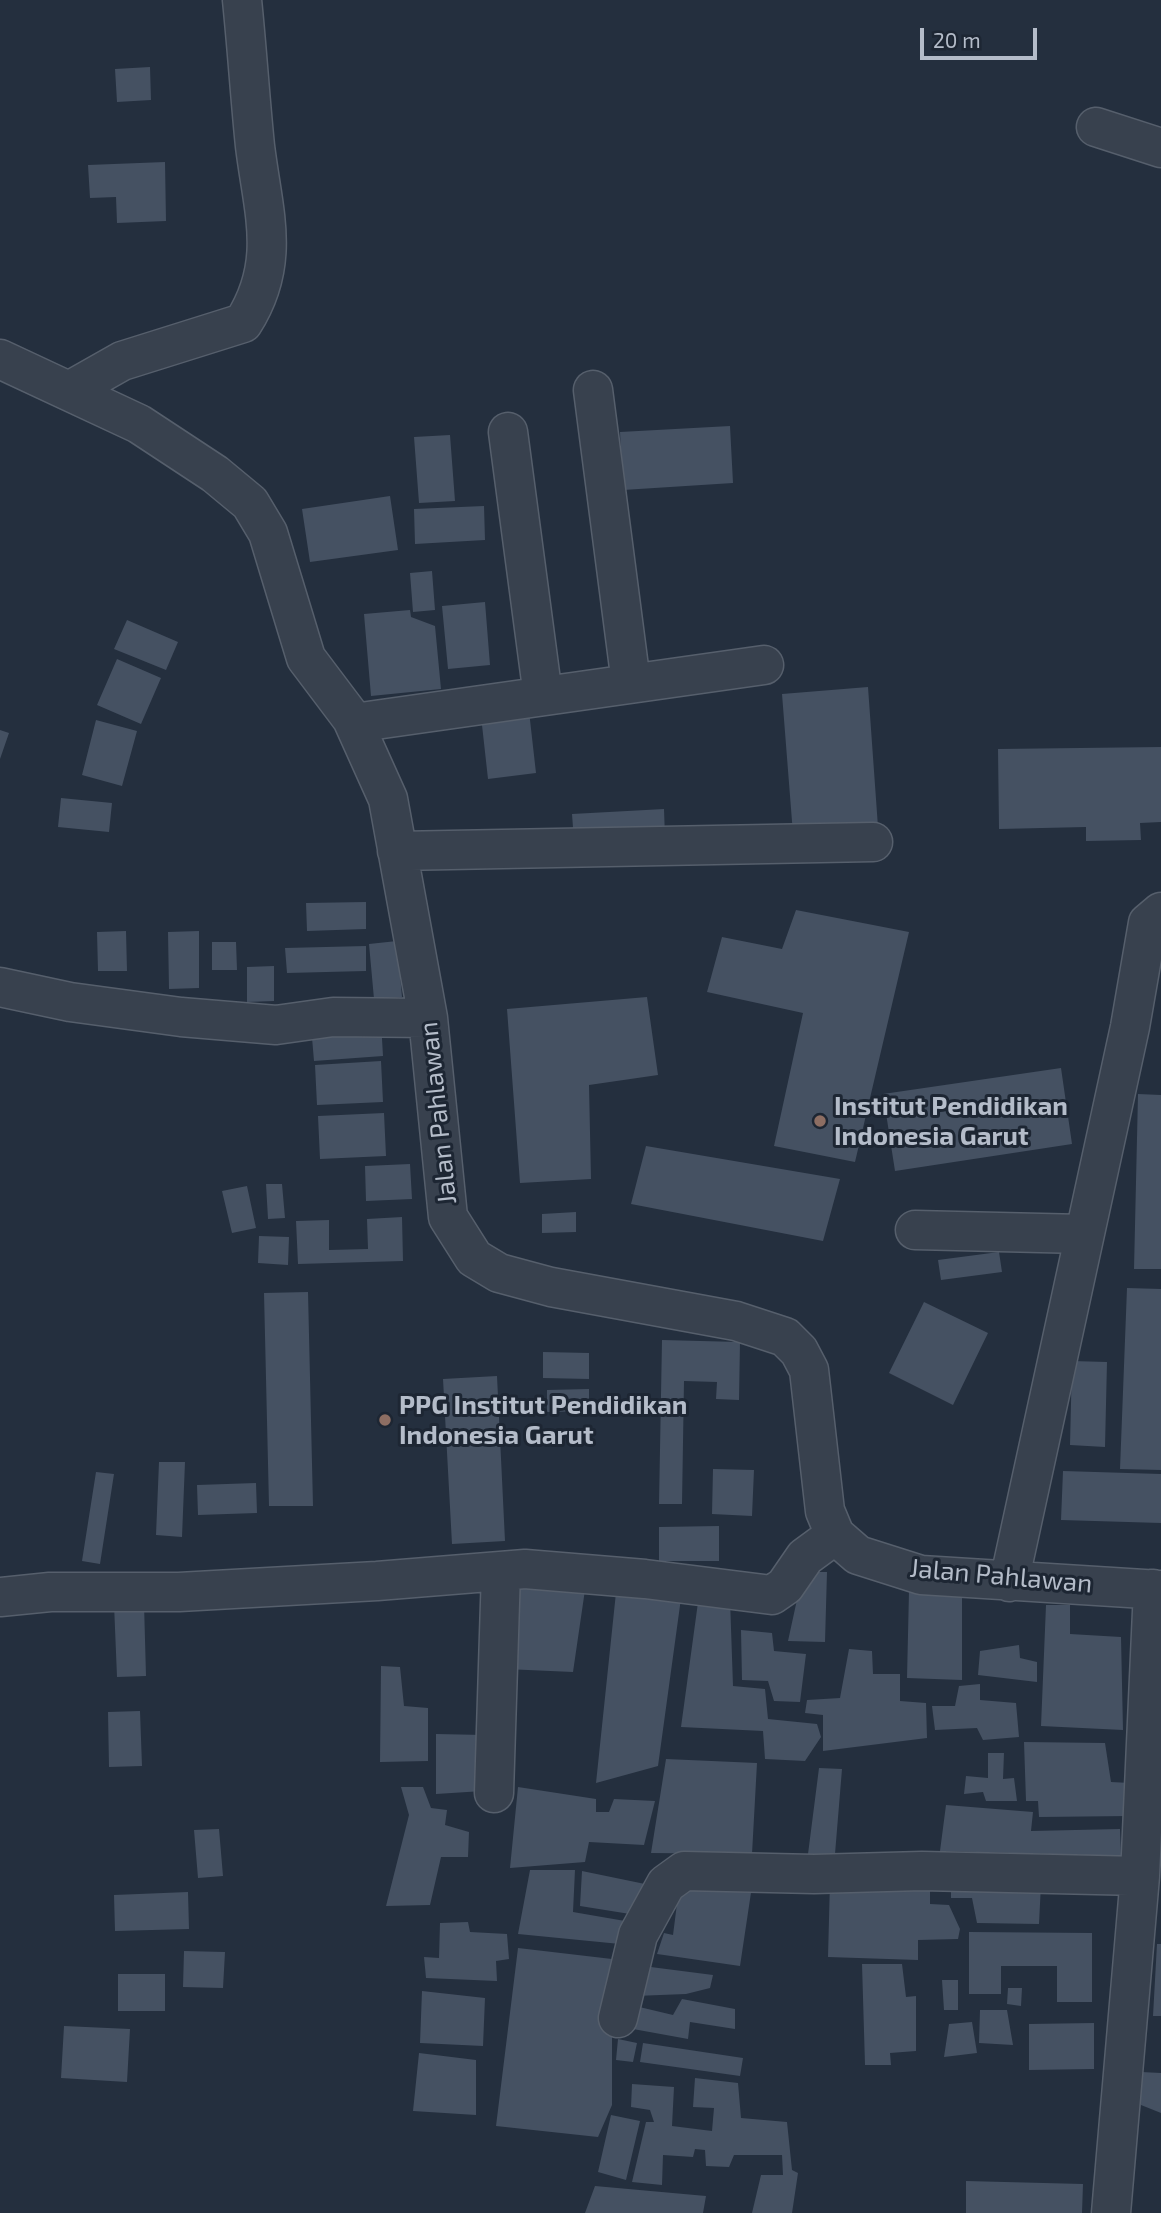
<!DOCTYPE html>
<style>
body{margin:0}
#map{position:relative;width:1161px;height:2213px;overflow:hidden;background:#242f3e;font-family:"Exo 2",sans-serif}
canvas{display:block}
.scale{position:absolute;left:920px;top:28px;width:117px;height:32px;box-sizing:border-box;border:4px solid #b4bcc9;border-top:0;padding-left:9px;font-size:21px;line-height:24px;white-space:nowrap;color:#b4bcc9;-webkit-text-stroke:5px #1d2633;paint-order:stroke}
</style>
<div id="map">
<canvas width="1161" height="2213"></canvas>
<div class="scale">20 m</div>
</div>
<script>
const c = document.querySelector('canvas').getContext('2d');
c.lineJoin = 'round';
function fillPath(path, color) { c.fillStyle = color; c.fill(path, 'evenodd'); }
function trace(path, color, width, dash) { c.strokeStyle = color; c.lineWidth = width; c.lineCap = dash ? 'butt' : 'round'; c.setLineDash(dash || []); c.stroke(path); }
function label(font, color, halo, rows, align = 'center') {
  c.font = font + ' "Exo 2",sans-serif'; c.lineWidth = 6; c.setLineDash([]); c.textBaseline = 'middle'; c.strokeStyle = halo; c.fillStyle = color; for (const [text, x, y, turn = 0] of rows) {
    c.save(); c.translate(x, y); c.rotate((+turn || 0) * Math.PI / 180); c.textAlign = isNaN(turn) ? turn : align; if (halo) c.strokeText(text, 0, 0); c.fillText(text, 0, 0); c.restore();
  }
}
fillPath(new Path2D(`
 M150,67L151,100L117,102L115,69Z
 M165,162L166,221L117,223L116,197L90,198L88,165Z
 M730,426L733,483L623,490L620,432Z
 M450,435L455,501L419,503L414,437Z
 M390,496L398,550L310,562L302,509Z
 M484,506L485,540L415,544L414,509Z
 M432,571L435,610L413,612L410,573Z
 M485,602L490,665L448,669L442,606Z
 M410,610L411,617L435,626L441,689L371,696L364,614Z
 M127,620L178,642L166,670L114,649Z
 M117,659L161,678L141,724L97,705Z
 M868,687L878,827L793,834L782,694Z
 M529,711L536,773L488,779L481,716Z
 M96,720L137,731L122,786L82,775Z
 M0,730L9,733L0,759Z
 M1161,747V822L1140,823L1141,840L1086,841V827L999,829L998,749Z
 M61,798L112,803L109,832L58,827Z
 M664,809L665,837L574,841L572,814Z
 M366,902V929L307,931L306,903Z
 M796,910L909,932L855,1162L774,1146L803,1013L707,992L722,937L782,949Z
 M126,931L127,971H98L97,932Z
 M199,931V988L169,989L168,932Z
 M397,941L402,997L374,999L369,944Z
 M212,942H236L237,970H212Z
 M366,946V971L287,973L285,948Z
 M274,966V1001L247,1002V967Z
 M647,997L658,1075L589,1085L591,1179L520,1183L507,1009Z
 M381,1021L383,1056L314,1061L311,1026Z
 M381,1061L383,1102L317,1105L315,1065Z
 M1061,1068L1072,1144L895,1171L883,1094Z
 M1138,1094L1161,1095V1269H1134Z
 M384,1113L386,1156L320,1159L318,1116Z
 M646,1146L840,1179L823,1241L631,1204Z
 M410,1164L412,1199L366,1201L365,1166Z
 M266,1184H282L285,1218L268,1219Z
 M247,1186L256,1228L232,1233L222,1191Z
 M576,1212V1232L542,1233V1214Z
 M402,1217L403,1261L298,1264L296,1221L329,1220V1250L368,1249L367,1219Z
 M259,1236L289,1237L288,1265L258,1263Z
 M999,1252L1002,1272L941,1280L938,1260Z
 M1127,1288L1161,1289V1470L1120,1469Z
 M308,1292L313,1506H269L264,1293Z
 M924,1302L988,1333L953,1405L889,1373Z
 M662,1340L740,1342L739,1400L716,1399L717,1382L684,1381L682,1504H659Z
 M543,1352L589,1353V1379L543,1378Z
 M1072,1361L1107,1362L1105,1447L1070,1445Z
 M497,1376L505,1541L452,1544L443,1379Z
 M589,1389V1411L547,1412V1390Z
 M159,1462H185L182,1537L156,1535Z
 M713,1469L754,1470L752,1516L712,1514Z
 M1063,1471L1161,1474V1523L1061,1520Z
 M96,1472L114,1474L100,1564L82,1561Z
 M256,1483L257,1513L198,1515L197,1485Z
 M719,1526V1561H659V1527Z
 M803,1572H827L825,1642L788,1641Z
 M510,1577L586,1583L573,1672L505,1669Z
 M617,1583L682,1591L658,1766L596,1783Z
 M909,1591L962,1595V1680L907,1678Z
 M699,1595L730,1599L733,1686L765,1689L768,1719L817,1724L821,1737L805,1761L765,1759L763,1731L681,1727Z
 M144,1603L146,1676L117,1677L114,1604Z
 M1046,1605H1070V1634L1121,1637L1123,1730L1041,1726Z
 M741,1630L772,1633L774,1651L806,1654L800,1702L774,1701L768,1681L742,1680Z
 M1019,1645L1020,1658L1037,1662V1682L978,1675L980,1651Z
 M849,1649L872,1651L873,1674H900V1701L926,1703L927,1738L823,1751V1715L805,1713L807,1700L840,1698Z
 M381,1666L400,1667L404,1706L428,1708V1761L380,1762Z
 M980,1684V1700L1016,1703L1019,1737L983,1740L977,1728L935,1730L932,1706H955L959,1686Z
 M140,1711L142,1766L109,1767L108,1712Z
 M436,1734L484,1735L483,1791L436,1794Z
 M1024,1742L1105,1743L1111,1782L1130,1783V1816L1039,1817L1038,1801H1026Z
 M988,1753H1004L1003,1779L1014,1778L1017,1801H986L983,1792L964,1794L966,1776L988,1778Z
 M666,1759L757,1763L752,1854L651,1853Z
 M819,1768L842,1769L835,1854H808Z
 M401,1787H423L431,1808L447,1810L445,1825L469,1832L468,1857H441L430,1905L386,1906L409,1815Z
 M518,1787L596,1799V1812H609L614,1799L655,1801L644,1845L589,1842L585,1862L510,1868Z
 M946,1805L1033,1812L1031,1831L1120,1829L1121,1856L940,1851Z
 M219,1829L223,1876L198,1878L194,1830Z
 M530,1870H575L573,1912L625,1921L620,1944L518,1934Z
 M582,1871L645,1884L630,1914L580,1906Z
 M930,1876V1904L949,1905L960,1929L958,1939L918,1940V1960L828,1957L830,1881Z
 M951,1879L1041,1884L1039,1924L977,1923L972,1898H951Z
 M680,1880L752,1886L740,1966L657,1954L664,1933L673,1935Z
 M188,1892L189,1929L115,1931L114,1895Z
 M468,1922L470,1932L507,1934L509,1959L496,1961L497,1981L426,1978L424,1957L439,1958L440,1923Z
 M969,1932L1092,1933V2002H1057V1966H1001V1994H969Z
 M1157,1944H1161V2016H1153Z
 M518,1948L612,1959V2105L598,2137L496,2126Z
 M184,1951L225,1952L223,1988L183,1987Z
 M862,1964H902L906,1997L916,1996V2051L890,2053L891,2065H865Z
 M643,1966L713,1975L710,1988L686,1994L635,1996Z
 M118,1974H165V2011H118Z
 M942,1980H958V2010H944Z
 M1008,1988H1022L1021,2006L1007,2004Z
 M422,1991L485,1998L483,2046L420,2043Z
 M682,1999L735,2009V2029L690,2022L688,2039L622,2027L631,2005L673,2015Z
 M980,2010H1007L1013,2045L979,2043Z
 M972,2022L977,2053L944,2057L949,2024Z
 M1094,2023V2069L1029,2070V2024Z
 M64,2026L130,2029L127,2082L61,2078Z
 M618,2039L637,2043L633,2062L616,2060Z
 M643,2043L743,2058L740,2076L640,2062Z
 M419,2053L476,2060V2115L413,2111Z
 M1141,2072L1161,2073V2113L1141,2105Z
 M695,2078L738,2083L741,2118L787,2122L792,2170L798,2173L792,2213H752L761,2175H783L782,2155H734L729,2167L706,2166L705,2150L695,2149L693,2157L663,2155L662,2185L632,2182L646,2122H654L650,2110L631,2107L632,2084L674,2087L672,2126L712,2131L714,2108L693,2107Z
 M611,2115L640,2121L626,2180L598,2172Z
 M966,2181L1083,2184L1082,2213H966Z
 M595,2186L706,2196L703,2213H585Z`), '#455162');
const minor = new Path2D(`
 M1096,127L1161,148
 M0,359L139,424L215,474L250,503L268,533L306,658L352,719L388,799L428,1018L448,1217L474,1258L499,1273L551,1287L736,1321L785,1337L799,1351L809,1370L825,1511L835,1535L858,1555L921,1575L1161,1590
 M593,390L631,683
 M69,391L122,361L243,323C282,262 263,212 255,146C250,97 247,48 242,0
 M508,432L543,696
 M354,723L764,665
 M397,851L873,842
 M0,987L70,1002L181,1017L276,1025L333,1017L428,1018
 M915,1230L1083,1234
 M1009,1582L1130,1027L1148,923L1161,912
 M0,1597L50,1592H179L377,1581L525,1569L645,1579L772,1595L785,1586L805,1557L835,1535
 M494,1793L501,1571
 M618,2018L638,1935L666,1884L684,1871L814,1874L922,1871L1140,1876
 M1111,2213L1140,1876L1153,1589`);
trace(minor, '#565f6c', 41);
trace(minor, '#38414e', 38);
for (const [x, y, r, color] of [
 [820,1121,7,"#8d6e63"],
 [385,1420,7,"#8d6e63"]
]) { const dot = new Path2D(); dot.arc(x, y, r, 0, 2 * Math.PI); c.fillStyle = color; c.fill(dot); trace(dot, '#1d2633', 2.5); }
label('bold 26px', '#b4bcc9', '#1d2633', [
 ["Institut Pendidikan",834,1106],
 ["Indonesia Garut",834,1136],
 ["PPG Institut Pendidikan",399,1405],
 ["Indonesia Garut",399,1435]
], 'left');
label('26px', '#b4bcc9', '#1d2633', [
 ["Jalan Pahlawan",438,1113,-96],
 ["Jalan Pahlawan",1001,1576,5]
]);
</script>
